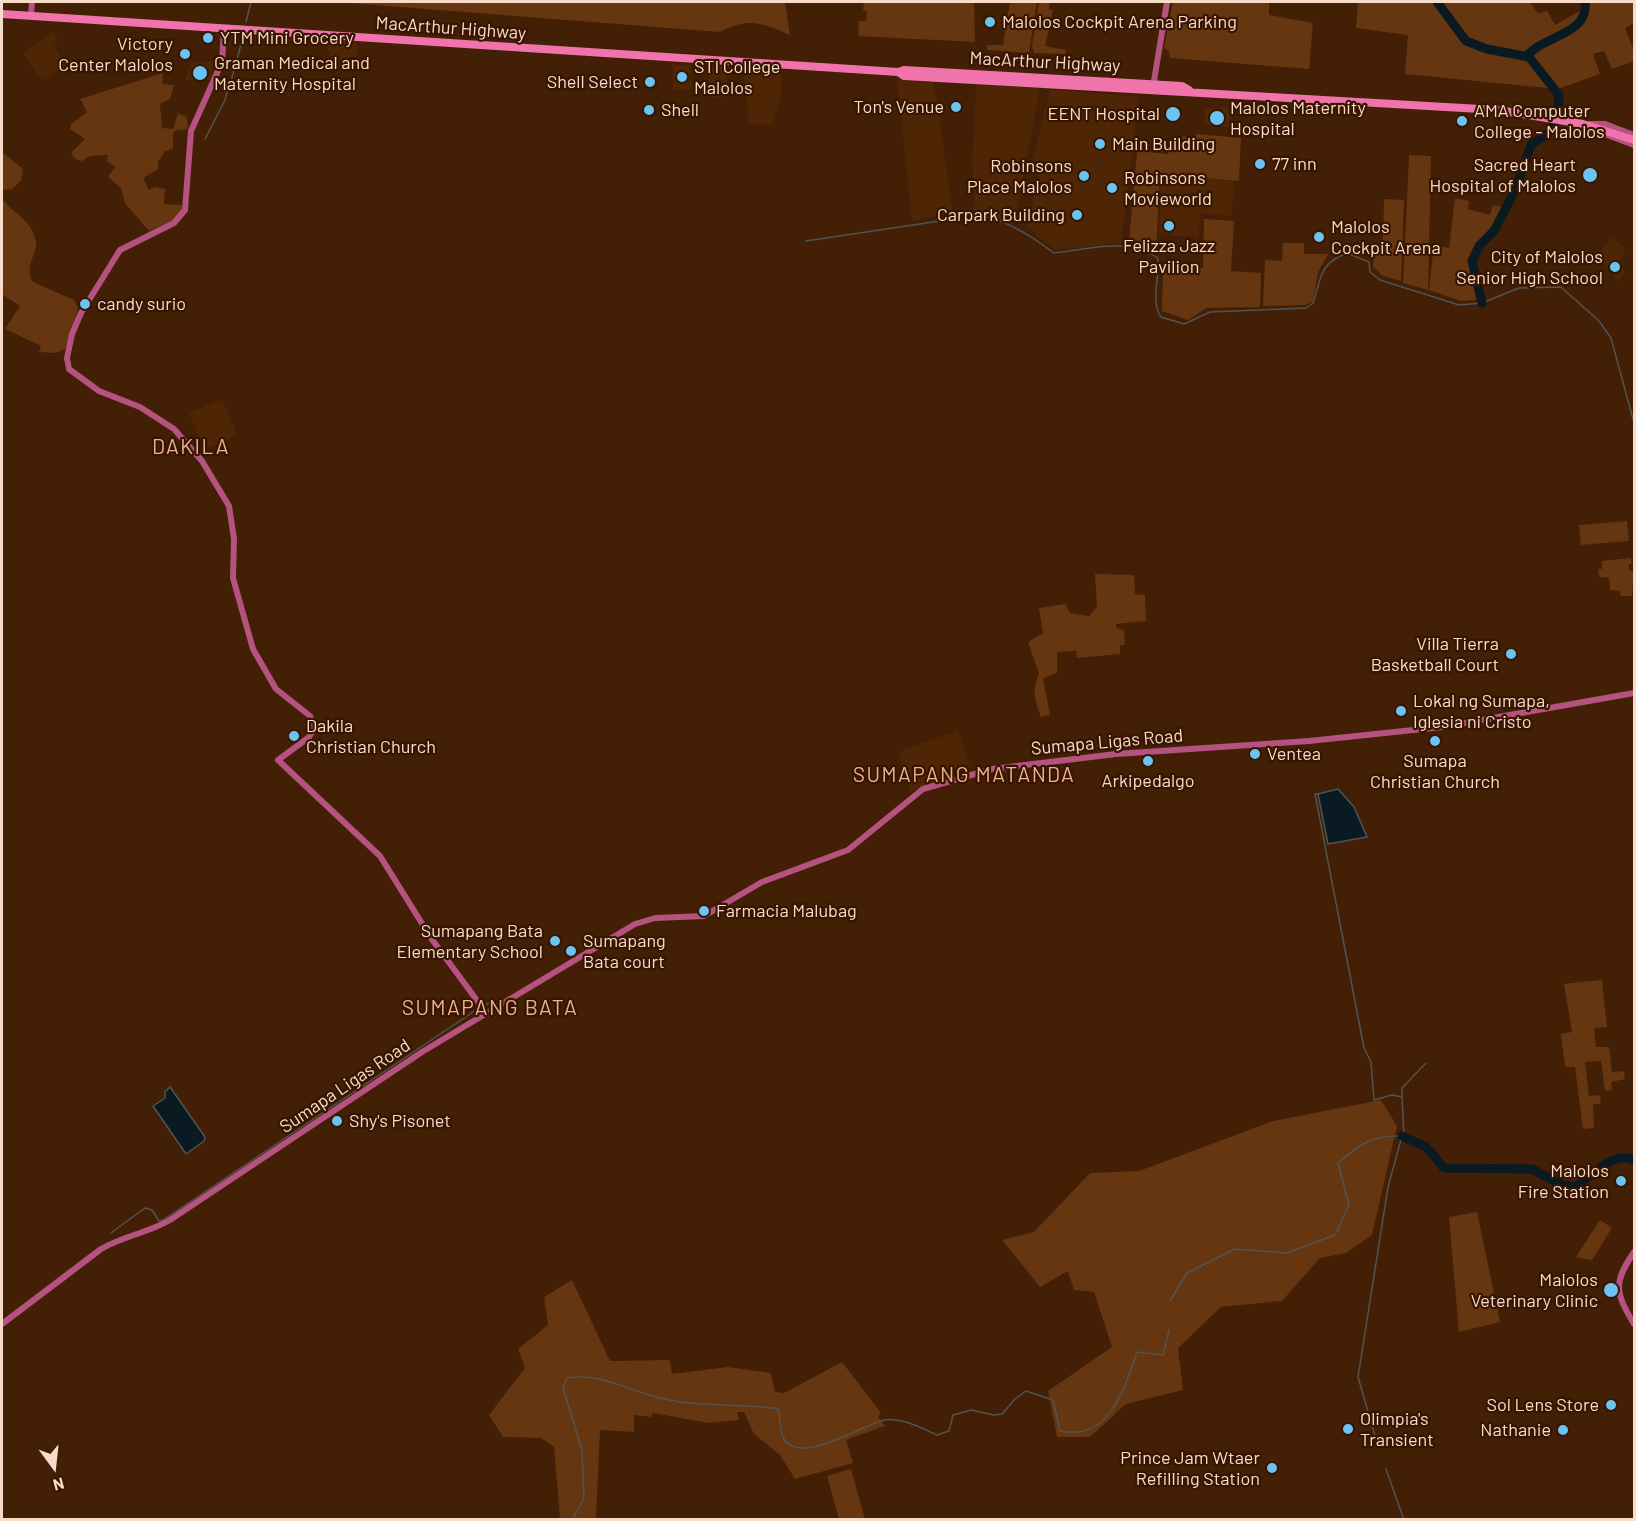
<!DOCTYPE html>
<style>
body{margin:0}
#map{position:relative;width:1636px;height:1521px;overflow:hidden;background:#421f05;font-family:Barlow,sans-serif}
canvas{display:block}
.frame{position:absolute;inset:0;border:3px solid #f8dbc8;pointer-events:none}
.north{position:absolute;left:24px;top:1437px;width:60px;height:60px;-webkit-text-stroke:4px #371500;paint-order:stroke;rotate:165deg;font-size:16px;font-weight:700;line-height:24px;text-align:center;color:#f8dbc8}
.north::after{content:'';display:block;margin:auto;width:21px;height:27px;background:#f8dbc8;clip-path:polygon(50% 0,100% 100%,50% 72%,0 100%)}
</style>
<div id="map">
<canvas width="1636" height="1521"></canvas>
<div class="frame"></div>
<div class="north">N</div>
</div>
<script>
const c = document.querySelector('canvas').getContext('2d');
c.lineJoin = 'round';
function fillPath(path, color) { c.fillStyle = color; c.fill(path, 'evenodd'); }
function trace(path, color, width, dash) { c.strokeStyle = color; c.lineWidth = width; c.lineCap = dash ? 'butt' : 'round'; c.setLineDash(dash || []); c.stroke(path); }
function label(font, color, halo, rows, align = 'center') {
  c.font = font + ' Barlow,sans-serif'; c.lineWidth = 4.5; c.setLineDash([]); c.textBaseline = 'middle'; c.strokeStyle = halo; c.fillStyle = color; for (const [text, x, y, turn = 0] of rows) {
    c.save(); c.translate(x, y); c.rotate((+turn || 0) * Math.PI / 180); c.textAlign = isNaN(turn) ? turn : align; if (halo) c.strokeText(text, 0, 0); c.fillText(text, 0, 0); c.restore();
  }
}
fillPath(new Path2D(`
 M52,32L59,40L54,45L66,66L42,81L23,53Z
 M326,41H357V56L331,61Z
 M216,61L217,65L212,66V80H185L190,63Z
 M672,64L689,65L692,89L674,90Z
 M707,66L726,67L728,96L711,99Z
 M743,69L781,72V99L772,125L749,124Z
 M897,80L934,83L953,213L912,221Z
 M976,85L1040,88L1014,225L973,210L975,202L972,164Z
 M1050,89L1139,97L1121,243L1055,250L1027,227L1041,165L1032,162Z
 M1209,107L1221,110L1222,107L1227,108L1230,111L1229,127L1204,125L1205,109Z
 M1161,175L1234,181L1232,216L1200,213L1199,237L1159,235Z
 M1610,237L1626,249L1620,259L1625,275L1618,282L1598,255Z
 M222,399L238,435L204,450L189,413Z
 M958,730L970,764L957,767L959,776L910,792L898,752Z`), '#4e2606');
fillPath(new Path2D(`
 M336,2H785L790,35C761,23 749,17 720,32Z
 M864,2H974L975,42L858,36L859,21H866L867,11L863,10Z
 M1010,2H1037L1029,53L987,50V45H1003Z
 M1039,2H1050L1049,9L1053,10L1045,46L1066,50L1065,54L1034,53L1032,46Z
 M1173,2H1269V15L1313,23L1309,69L1170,58L1169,51L1164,48Z
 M1358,2H1530L1538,14L1547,11L1555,25L1582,10V2H1634V23L1625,28L1634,50V61L1612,69L1604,51L1593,54L1600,74L1558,89L1405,74L1408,35L1356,28Z
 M163,73L162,84L174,85L170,99L160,104L162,128L173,129L178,113L187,117L188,129L176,130L173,134V149L165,151L158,162V169L143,178L149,190L154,187L165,189L164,204L181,205L184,208L176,219L149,231L125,203L121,188L108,177L115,167L107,161L108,155L90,156L82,161L75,159L71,153L85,139L70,129L71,124L87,112L80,99Z
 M1196,134L1241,138L1239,181L1160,174L1156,253L1129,242L1137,151L1168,154L1170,147H1173L1175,136L1195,137Z
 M2,152L23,169L21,181L12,189L2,190Z
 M1409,155L1431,156L1428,290L1403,283Z
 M2,198C13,214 32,219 36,242C38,254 23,266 33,282L74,300L78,308L67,348L56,353L39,352L41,346L5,329L20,306L2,294Z
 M1455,198L1469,201L1468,209L1490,215L1493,205L1502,207L1492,229L1477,245L1470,261L1477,283L1478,300L1461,301L1429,290L1434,245L1449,248Z
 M1384,199L1404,200L1401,281L1383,276L1373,267L1374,255L1383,237Z
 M1204,219L1234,221L1231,271L1261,273L1260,307L1206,308L1188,320L1162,311L1163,267L1203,268Z
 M1283,243H1304V254H1328L1318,272L1313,301L1306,305L1263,306L1265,260L1282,261Z
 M1627,521L1629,541L1581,545L1579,525Z
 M1631,558L1632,564H1629V571H1634L1632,596H1621L1620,591L1610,590L1609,578L1599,577L1598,569H1602V561Z
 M1095,574L1134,575L1135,594L1145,595L1146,621L1116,624L1117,628L1124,630L1125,645H1120V654L1077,658L1076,651L1057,652V673L1043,678L1050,715L1041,717C1035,701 1031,690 1039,674L1028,642L1043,633L1039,608L1066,604L1070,613L1089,616L1097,607Z
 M1602,980L1607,1027L1594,1028L1596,1047H1609L1612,1072L1624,1071L1625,1079L1611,1082L1612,1090L1605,1091L1601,1061L1585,1062L1589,1096L1600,1095L1601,1103L1593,1105L1594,1128L1583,1129L1575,1067H1565L1561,1034L1572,1032L1564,984Z
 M1381,1100L1397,1126L1372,1235L1346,1253L1320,1258L1282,1301L1221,1307L1178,1348L1183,1390L1126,1404L1090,1437H1057L1048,1391L1112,1347L1094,1292L1074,1290L1068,1271L1040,1287L1002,1240L1034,1232L1090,1173L1139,1171L1273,1121Z
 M1477,1212L1500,1322L1459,1332L1449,1217Z
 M1600,1220L1612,1228L1592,1260L1576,1257Z
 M572,1280L610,1361L670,1360L672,1374L728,1367L771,1373L775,1392L784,1393L842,1362L881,1413L878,1417L885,1426L846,1440L853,1463L795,1479L780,1455L754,1434L744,1412H737L739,1420L709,1423L653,1413L651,1417L634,1415V1432L600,1430L596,1519H560L554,1447L541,1438L503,1437L489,1415L525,1368L518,1349L548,1325L544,1297Z
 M851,1469L865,1519H839L827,1476Z`), '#663611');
const water = new Path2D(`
 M1338,789L1354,807L1367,837L1328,844L1318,794Z
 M170,1087L205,1137L204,1141L186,1154L153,1106L165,1098V1092Z`);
fillPath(water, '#091a23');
trace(water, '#515454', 1.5);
trace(new Path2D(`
 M246,22L251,2
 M231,81L243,37
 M205,139L225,100L229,84
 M969,213C1000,216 1029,234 1054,253C1088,249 1128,237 1158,258C1160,277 1150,301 1161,317L1184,324L1210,312L1306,308L1313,303C1322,276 1319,264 1347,253L1369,262L1370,272L1380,280L1459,305L1482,303L1519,288L1561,287L1599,321L1611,338L1634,423
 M806,241L940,221L955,214
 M1318,794H1315L1364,1048L1371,1062L1374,1100L1392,1095L1402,1097L1404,1136
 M483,1006L492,1002
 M1402,1096V1088L1426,1063
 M111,1233L145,1208L152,1210L159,1221L163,1220L479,1008
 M1170,1301L1187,1273L1235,1249L1287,1253L1335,1235L1349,1205L1338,1163C1360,1144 1372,1135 1402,1136L1388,1187L1358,1377L1378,1446
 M1386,1469L1404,1520
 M572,1520L584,1498L582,1450L563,1388L567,1378C600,1373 626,1389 657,1397C696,1408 739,1403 778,1409C780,1418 780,1430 783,1437C797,1468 862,1425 884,1420C902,1417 921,1428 937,1435L949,1431L953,1415L971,1410L994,1415L1002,1414L1015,1399L1026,1391L1053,1400L1060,1431C1110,1441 1124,1389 1137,1352L1163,1355L1169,1330`), '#515454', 1.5);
trace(new Path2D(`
 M1437,2L1466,41L1487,49L1529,57L1559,95L1558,111
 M1527,56C1544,35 1589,35 1585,2
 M1482,303L1472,261L1479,246L1494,231L1516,188L1531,145L1547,134L1553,125
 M1402,1136L1426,1147L1444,1168L1532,1169L1562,1185L1576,1187C1591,1176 1614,1150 1634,1160`), '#091a23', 9);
trace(new Path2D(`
 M31,15L32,2
 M224,29L222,62L191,131L185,210L174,223L120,250L81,313L72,334L67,358L69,369L99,391L140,407L174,429L202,461L229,506L234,539L233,578L253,649L276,689L310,716L315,728L308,738L278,760L380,856L431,938L487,1014
 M1153,87L1167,2
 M1590,124H1605L1634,135
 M1591,129L1634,145
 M1634,1252C1613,1283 1615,1292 1634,1324
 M2,1324L101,1249C123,1236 148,1233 170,1220L422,1052L635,924L655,918L704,916L762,882L848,850L923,789L992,769L1116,754L1309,741L1442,727L1634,693`), '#b65280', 6);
trace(new Path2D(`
 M2,14L898,72L904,76L1498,110L1583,124L1634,140
 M898,72L904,70L1182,86L1189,90`), '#f074ab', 8);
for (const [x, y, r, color] of [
 [990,22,6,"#6bc3f2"],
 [208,38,6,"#6bc3f2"],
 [185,54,6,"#6bc3f2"],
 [200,73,8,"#6bc3f2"],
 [682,77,6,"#6bc3f2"],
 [650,82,6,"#6bc3f2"],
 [956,107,6,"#6bc3f2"],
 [649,110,6,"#6bc3f2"],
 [1173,114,8,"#6bc3f2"],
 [1217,118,8,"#6bc3f2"],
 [1462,121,6,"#6bc3f2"],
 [1100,144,6,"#6bc3f2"],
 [1260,164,6,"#6bc3f2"],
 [1590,175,8,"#6bc3f2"],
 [1084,176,6,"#6bc3f2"],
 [1112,188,6,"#6bc3f2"],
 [1077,215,6,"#6bc3f2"],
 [1169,226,6,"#6bc3f2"],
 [1319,237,6,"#6bc3f2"],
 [1615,267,6,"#6bc3f2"],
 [85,304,6,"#6bc3f2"],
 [1511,654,6,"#6bc3f2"],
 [1401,711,6,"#6bc3f2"],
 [294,736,6,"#6bc3f2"],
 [1435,741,6,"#6bc3f2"],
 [1255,754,6,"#6bc3f2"],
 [1148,761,6,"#6bc3f2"],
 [704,911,6,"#6bc3f2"],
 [555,941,6,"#6bc3f2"],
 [571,951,6,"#6bc3f2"],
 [337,1121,6,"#6bc3f2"],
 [1621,1181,6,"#6bc3f2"],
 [1611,1290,8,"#6bc3f2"],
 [1611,1405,6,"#6bc3f2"],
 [1348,1429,6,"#6bc3f2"],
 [1563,1430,6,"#6bc3f2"],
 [1272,1468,6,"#6bc3f2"]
]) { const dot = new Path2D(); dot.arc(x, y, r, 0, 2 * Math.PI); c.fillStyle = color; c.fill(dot); trace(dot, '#371500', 2); }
label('18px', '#f8dbc8', '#371500', [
 ["Malolos Cockpit Arena Parking",1002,22],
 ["YTM Mini Grocery",220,38],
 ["Victory",173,44,"right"],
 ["Center Malolos",173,65,"right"],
 ["Graman Medical and",214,63],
 ["Maternity Hospital",214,84],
 ["STI College",694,67],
 ["Malolos",694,88],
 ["Shell Select",638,82,"right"],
 ["Ton's Venue",944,107,"right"],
 ["Malolos Maternity",1230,108],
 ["Hospital",1230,129],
 ["Shell",661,110],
 ["AMA Computer",1474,111],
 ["College - Malolos",1474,132],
 ["EENT Hospital",1160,114,"right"],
 ["Main Building",1112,144],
 ["77 inn",1272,164],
 ["Sacred Heart",1576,165,"right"],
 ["Hospital of Malolos",1576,186,"right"],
 ["Robinsons",1072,166,"right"],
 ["Place Malolos",1072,187,"right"],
 ["Robinsons",1124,178],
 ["Movieworld",1124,199],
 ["Carpark Building",1065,215,"right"],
 ["Malolos",1331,227],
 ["Cockpit Arena",1331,248],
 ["Felizza Jazz",1169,246,"center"],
 ["Pavilion",1169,267,"center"],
 ["City of Malolos",1603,257,"right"],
 ["Senior High School",1603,278,"right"],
 ["candy surio",97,304],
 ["Villa Tierra",1499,644,"right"],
 ["Basketball Court",1499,665,"right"],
 ["Lokal ng Sumapa,",1413,701],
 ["Iglesia ni Cristo",1413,722],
 ["Dakila",306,726],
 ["Christian Church",306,747],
 ["Ventea",1267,754],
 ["Sumapa",1435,761,"center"],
 ["Christian Church",1435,782,"center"],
 ["Arkipedalgo",1148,781,"center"],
 ["Farmacia Malubag",716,911],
 ["Sumapang Bata",543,931,"right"],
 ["Elementary School",543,952,"right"],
 ["Sumapang",583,941],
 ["Bata court",583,962],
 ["Shy's Pisonet",349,1121],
 ["Malolos",1609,1171,"right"],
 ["Fire Station",1609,1192,"right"],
 ["Malolos",1598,1280,"right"],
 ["Veterinary Clinic",1598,1301,"right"],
 ["Sol Lens Store",1599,1405,"right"],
 ["Olimpia's",1360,1419],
 ["Transient",1360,1440],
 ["Nathanie",1551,1430,"right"],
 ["Prince Jam Wtaer",1260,1458,"right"],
 ["Refilling Station",1260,1479,"right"]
], 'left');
label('18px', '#f8dbc8', '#371500', [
 ["MacArthur Highway",451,28,4],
 ["MacArthur Highway",1045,62,3],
 ["Sumapa Ligas Road",1107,742,-5],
 ["Sumapa Ligas Road",345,1086,-34]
]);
c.letterSpacing = '1.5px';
label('21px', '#eab28e', '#371500', [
 ["DAKILA",191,447],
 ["SUMAPANG MATANDA",964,775],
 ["SUMAPANG BATA",490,1008]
]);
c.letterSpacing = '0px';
</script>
